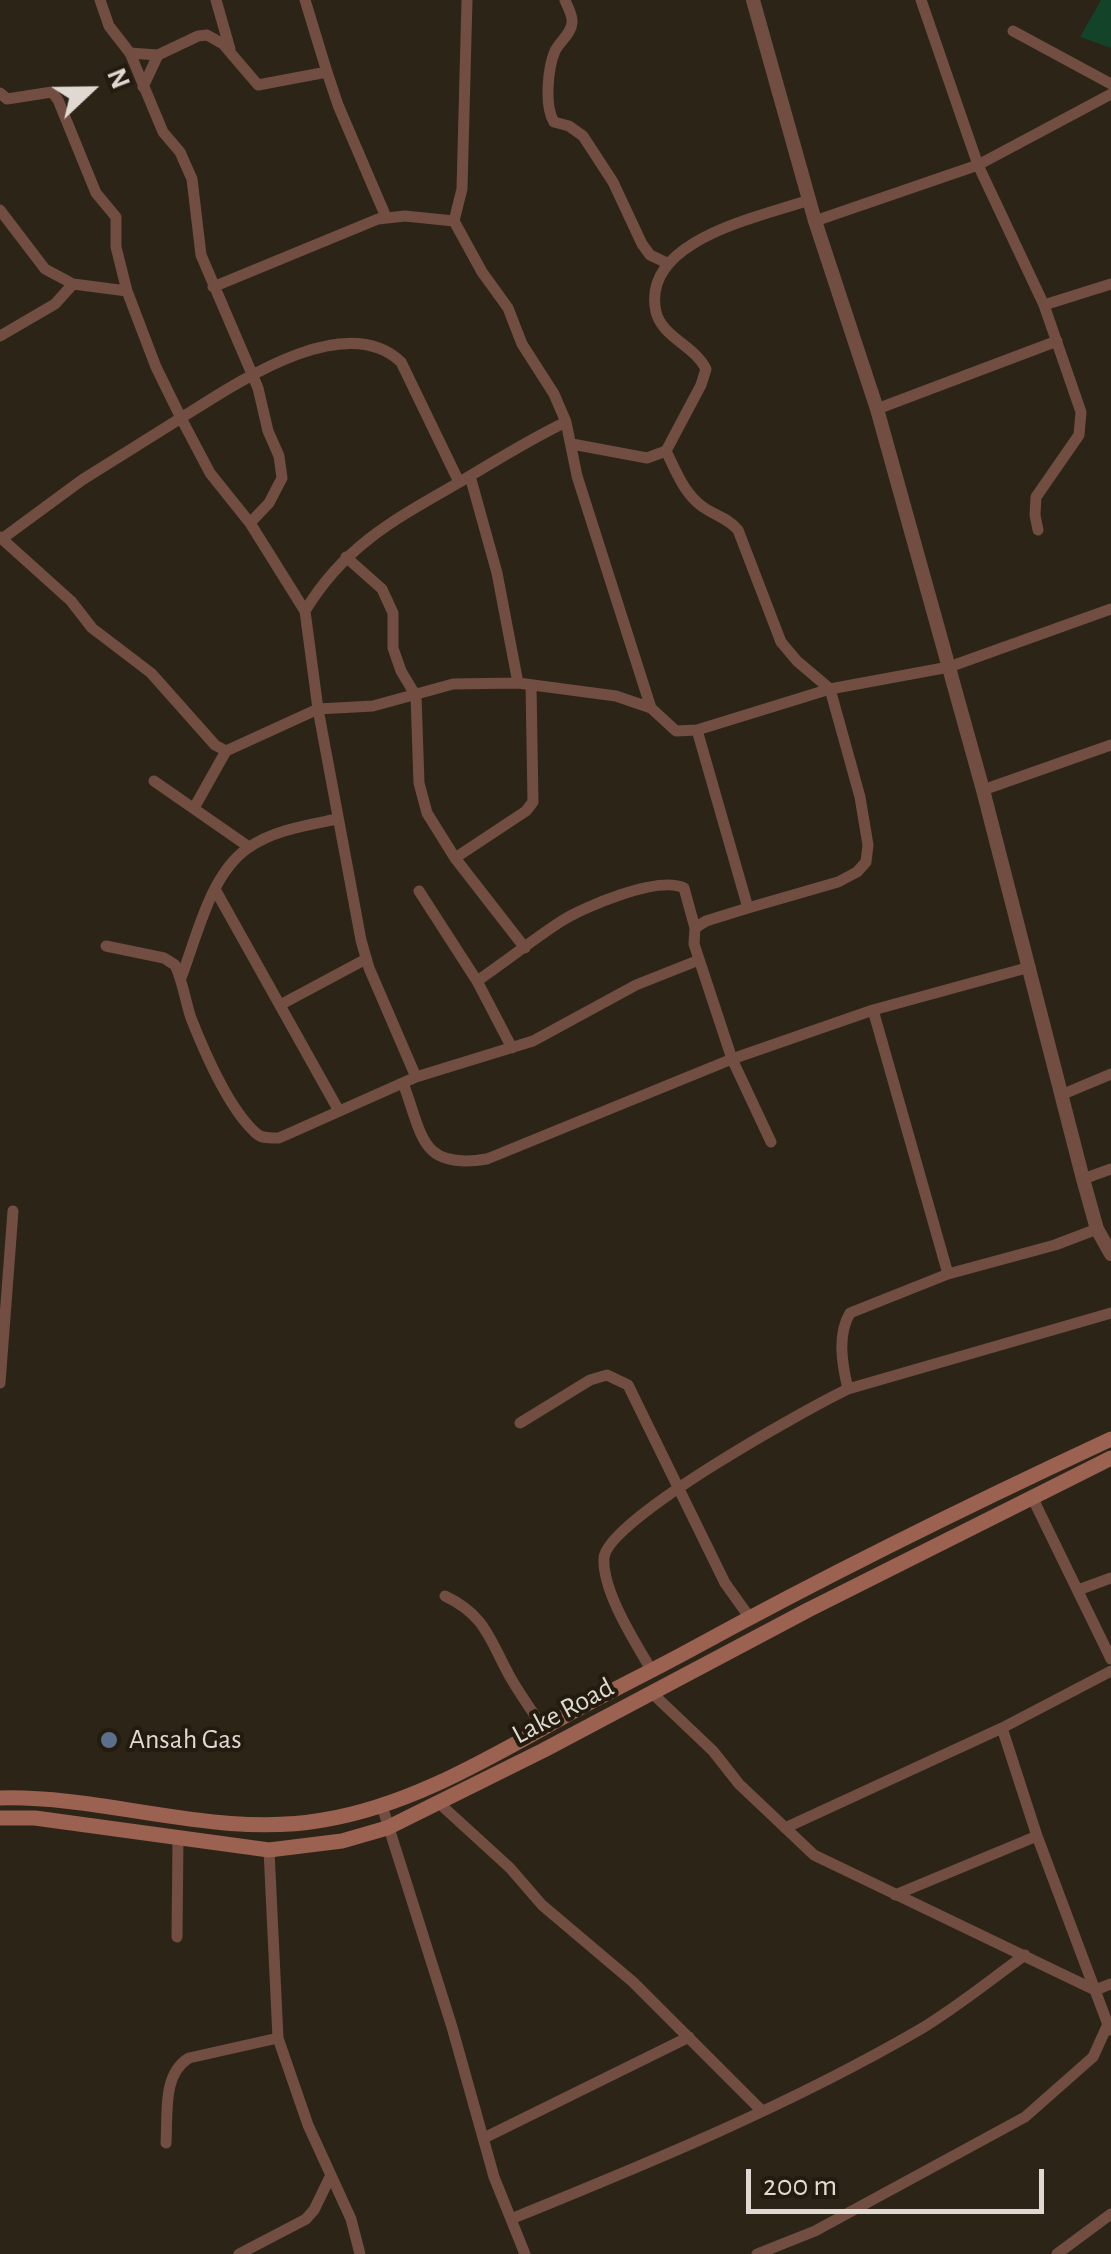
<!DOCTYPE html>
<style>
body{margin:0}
#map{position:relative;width:1111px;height:2254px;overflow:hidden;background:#2c2417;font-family:"Alegreya Sans",sans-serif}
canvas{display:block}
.north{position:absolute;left:40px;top:40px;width:100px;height:100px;-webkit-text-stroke:8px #221b0e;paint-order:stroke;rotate:68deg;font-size:28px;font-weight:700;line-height:40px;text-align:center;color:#dfd9d1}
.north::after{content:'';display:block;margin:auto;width:35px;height:45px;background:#dfd9d1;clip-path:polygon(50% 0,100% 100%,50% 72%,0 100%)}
.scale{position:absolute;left:746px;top:2169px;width:298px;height:45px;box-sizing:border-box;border:5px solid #dfd9d1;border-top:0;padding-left:12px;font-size:30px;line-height:35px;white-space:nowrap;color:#dfd9d1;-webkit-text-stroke:8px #221b0e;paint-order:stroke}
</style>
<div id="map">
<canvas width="1111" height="2254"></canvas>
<div class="north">N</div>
<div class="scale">200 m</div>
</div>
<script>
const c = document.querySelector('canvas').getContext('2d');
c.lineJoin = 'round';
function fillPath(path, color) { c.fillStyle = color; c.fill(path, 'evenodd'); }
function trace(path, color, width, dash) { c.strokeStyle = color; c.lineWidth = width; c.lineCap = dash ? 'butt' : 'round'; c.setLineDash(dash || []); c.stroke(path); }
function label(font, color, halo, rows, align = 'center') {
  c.font = font + ' "Alegreya Sans",sans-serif'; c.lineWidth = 8; c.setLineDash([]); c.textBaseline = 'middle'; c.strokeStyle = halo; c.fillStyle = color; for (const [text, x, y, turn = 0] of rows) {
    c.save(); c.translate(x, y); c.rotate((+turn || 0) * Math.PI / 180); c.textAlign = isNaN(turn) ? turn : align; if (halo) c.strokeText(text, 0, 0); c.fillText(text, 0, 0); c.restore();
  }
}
fillPath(new Path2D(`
 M1101,0H1111V48L1080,37Z`), '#134328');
trace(new Path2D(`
 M100,0L109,26L130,53L163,132L180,152L192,179L201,255L258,388L268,431L279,456L282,478L269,503L250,523
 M216,0L230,49
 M305,0L327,72
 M565,0C568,8 573,15 572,23C571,34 560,41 555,51C548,67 544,106 554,122L569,126L583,136L613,182L642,244L650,255L667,263
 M921,0L978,165L1044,305L1081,412L1079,435L1036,497L1035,515L1038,530
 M1013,31L1111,84
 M130,53L158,55L198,36L207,35L223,44L258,85L327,72L338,105L386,217
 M143,87L158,55
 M0,93L7,99L52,92L58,100L96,193L116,217V247L127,291L156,367L181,418C234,385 344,308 401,362L459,482
 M0,210L45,269L73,284
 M454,221L462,189L467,0
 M815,221L978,165L1111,94
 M213,287L378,219L405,216L454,221L482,272L508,308L522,344L554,394L566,422L577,476L651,708
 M1044,305L1111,284
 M0,336L55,304L73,284L127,291
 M877,409L1057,341
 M572,444L647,458L666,451L701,385L706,369C695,346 662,337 656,312C640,240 760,217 809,200
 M666,451C676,471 684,494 703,507C716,516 728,518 738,530L781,642L797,661L830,689L860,797L868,845L866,862L857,872L838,882L748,908
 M470,476L497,573L518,683
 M0,537L71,601L92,628L151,673L215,745L226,751L318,709L373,706L453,684L518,683L616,696L651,708L676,731L697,730L830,689L949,667L1111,609
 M3,538L82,480L181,418L210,473L250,523L305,611
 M346,557L382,589L393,613V648L401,671L416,696L419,783L427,813L455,858L525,948
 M697,730L748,908L706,921L695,928L694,944L732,1059L771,1142
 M154,781L249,847
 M983,790L1111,745
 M194,808L226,751
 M455,858L526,811L533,802L531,685
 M216,891L339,1111
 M419,891L477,981L512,1048
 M106,946L164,958L175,965C183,982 185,1000 191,1018C204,1051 229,1110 257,1134C263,1139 271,1138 279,1138L416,1077L533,1041L636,985L699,960
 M181,978C197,937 210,874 248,848C273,830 308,825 337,819
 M477,981C505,962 531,941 560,922C583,907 659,875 684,888L695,928
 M280,1005L366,959
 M873,1010L948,1274
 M416,1077L369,968L361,940L318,709L305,611C344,546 395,519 458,483C494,462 528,440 566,422
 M403,1083C423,1136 420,1170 487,1159L732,1059L873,1010L1030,967
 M1061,1095L1111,1074
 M1083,1179L1111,1169
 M0,1383L13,1211
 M848,1389L1111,1313
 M520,1423L590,1380L607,1375L628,1385L725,1583L750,1618
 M1032,1497L1111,1659
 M1078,1590L1111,1578
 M445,1596C485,1615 489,1638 509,1675C519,1693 532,1711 544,1729
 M652,1671C635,1642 602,1591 604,1558C606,1520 808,1408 848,1389C842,1364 837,1335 850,1313L948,1274L1055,1245L1097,1229
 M652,1693L713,1751L739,1784L814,1855L1095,1990L1111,1984
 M1002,1728L1037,1836L1110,2030
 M440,1804L510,1868L542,1905L633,1982L761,2110
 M382,1806L452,2027L494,2177L525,2254
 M785,1828L1002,1728L1111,1671
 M269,1850L278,2038L308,2125L351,2219L360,2254
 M895,1895L1037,1836
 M177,1937L178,1838
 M484,2138L689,2037
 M166,2143C168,2114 162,2074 189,2058L278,2038
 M511,2219C649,2163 790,2105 919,2030C956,2008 990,1980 1025,1955
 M239,2254L306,2219L314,2210L330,2177
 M757,2254L815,2231L1025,2117L1093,2057L1108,2024
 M1057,2254L1111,2214`), '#714d42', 11);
trace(new Path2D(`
 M753,0L815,221L877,409L983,790L1083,1179L1097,1229L1111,1254`), '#714d42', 14);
trace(new Path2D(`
 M0,1798C107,1795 216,1839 323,1820C408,1806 484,1761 558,1720C602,1695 648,1673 692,1649C829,1574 969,1505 1111,1439
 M0,1818H35L269,1850L342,1841L387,1828L544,1750L808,1610L1111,1458`), '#9b6151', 15);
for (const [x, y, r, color] of [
 [109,1740,10,"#5c6f8a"]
]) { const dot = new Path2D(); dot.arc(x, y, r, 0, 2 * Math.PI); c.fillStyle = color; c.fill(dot); trace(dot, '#221b0e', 4); }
label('28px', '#dfd9d1', '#221b0e', [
 ["Lake Road",563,1711,-28]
]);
label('28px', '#dfd9d1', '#221b0e', [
 ["Ansah Gas",129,1740]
], 'left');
</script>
